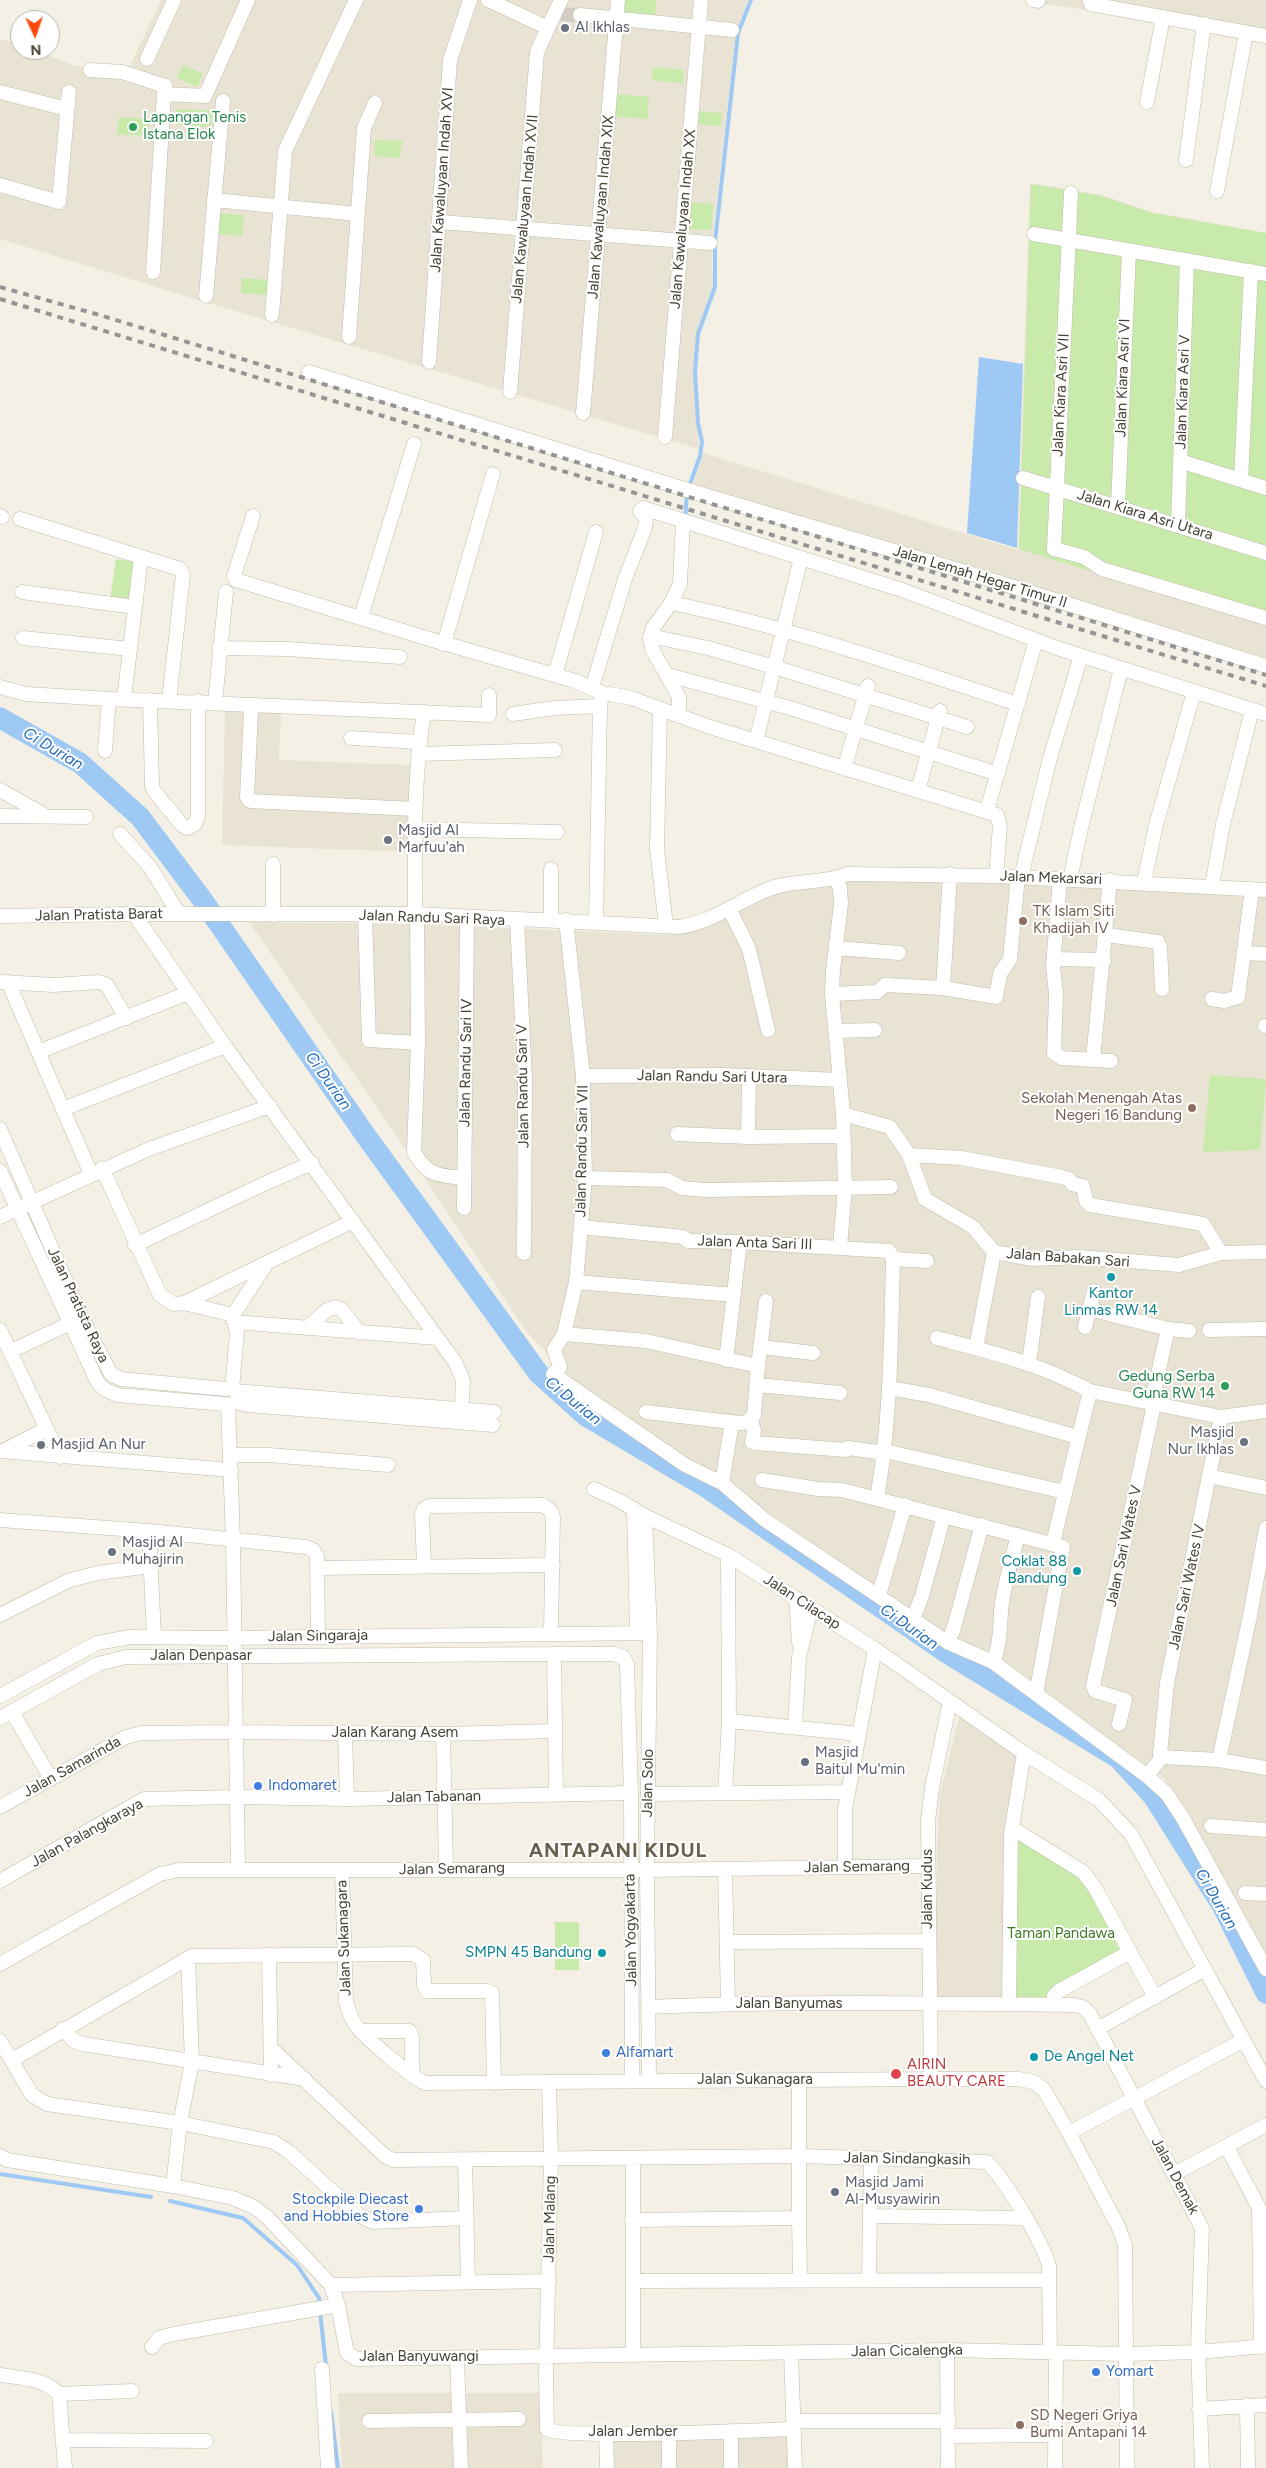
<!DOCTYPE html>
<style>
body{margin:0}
#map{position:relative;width:1266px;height:2468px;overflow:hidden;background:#f4f0e5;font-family:Figtree,sans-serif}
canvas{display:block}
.north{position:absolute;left:10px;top:10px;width:50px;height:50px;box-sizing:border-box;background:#fff;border:1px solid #b5b3ae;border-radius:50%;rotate:177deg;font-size:14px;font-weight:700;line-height:20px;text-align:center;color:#464134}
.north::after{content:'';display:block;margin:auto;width:18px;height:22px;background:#ff4911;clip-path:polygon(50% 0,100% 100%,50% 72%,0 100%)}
</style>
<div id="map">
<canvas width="1266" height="2468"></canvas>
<div class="north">N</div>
</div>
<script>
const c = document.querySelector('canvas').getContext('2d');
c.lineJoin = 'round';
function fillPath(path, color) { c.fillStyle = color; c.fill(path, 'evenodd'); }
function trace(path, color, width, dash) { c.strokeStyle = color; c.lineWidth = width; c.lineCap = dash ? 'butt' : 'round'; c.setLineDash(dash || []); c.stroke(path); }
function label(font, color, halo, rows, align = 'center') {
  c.font = font + ' Figtree,sans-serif'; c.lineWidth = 4; c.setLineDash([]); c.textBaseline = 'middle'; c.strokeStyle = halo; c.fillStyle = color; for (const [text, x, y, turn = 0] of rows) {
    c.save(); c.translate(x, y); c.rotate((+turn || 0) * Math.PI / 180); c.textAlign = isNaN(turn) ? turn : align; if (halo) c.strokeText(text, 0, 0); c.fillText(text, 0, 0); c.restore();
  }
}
fillPath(new Path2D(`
 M161,0H748L736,33L712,243L713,286L697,334L695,373L699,449L202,301L0,239V39L20,44V50H34L75,66H130Z
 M1045,0H1266V30L1087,1V10L1044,4Z
 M1030,183L1102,195L1152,212L1266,233V664L692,488L703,453L1018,550Z
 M225,708L281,710L279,760L412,765L410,852L222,845Z
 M837,878L1266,891V1954L1214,1869L1164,1778L1056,1708L743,1495L595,1403L527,1332L391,1128L249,922L415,924L668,935L756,900L772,891Z
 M961,1710L1022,1751L1010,1999H935L937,1846L940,1793Z
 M338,2393H540L543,2468H342Z
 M791,2434L790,2468H613L614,2437Z`), '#e8e3d3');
fillPath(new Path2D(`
 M625,0H656L655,17L624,14Z
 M183,65L203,74L197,87L177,78Z
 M653,67L684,70L683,83L652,80Z
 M614,94L649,97L647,119L612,116Z
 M177,109L212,111L211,127L176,125Z
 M699,111L722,113L721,126L698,124Z
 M119,117L149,119L148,136L117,134Z
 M375,140L402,141L400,158L374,156Z
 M1031,184L1101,196L1152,213L1266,233V625L1019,549Z
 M691,202L713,204L711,230L689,229Z
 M217,213L244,215L242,236L216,234Z
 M242,278L269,280L268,295L241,293Z
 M116,559L134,562L129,602L110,600Z
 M1210,1075L1266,1079L1260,1150L1203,1152Z
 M1017,1837L1078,1876L1089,1891L1121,1952L1048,1999L1015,2000Z
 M555,1922H579V1970H555Z`), '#c8eaab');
fillPath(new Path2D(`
 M979,357L1023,364L1017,548L967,533Z`), '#9dc9f4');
trace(new Path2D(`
 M689,487L700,456L702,442L698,423L695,372L698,334L715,287V242L738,33L751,0
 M685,519L687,494
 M0,2174L151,2197
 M170,2201L243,2218L297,2265L319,2298V2304
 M320,2311L326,2366
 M331,2411L338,2468`), '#9dc9f4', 4);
trace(new Path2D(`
 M0,718L80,763L140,817L201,898L366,1136L539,1374L586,1416L709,1489L947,1653L1118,1758L1153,1796L1223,1907L1266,1993`), '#9dc9f4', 21);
trace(new Path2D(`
 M561,14L580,15`), '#d1cdc2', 14, [14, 7]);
const minor = new Path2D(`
 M488,0L548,28L561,0
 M1033,0L1038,1
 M1090,0L1091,4L1266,36
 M580,15L732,30
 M147,59L174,0
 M90,70L122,72L165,86L164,94L205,96L248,0
 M0,92L67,109
 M1147,102L1163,17
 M1186,160L1204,24
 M0,185L59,202L69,92
 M1217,191L1246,33
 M1071,193L1054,549L1084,557L1102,569L1266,618
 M214,200L357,214
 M440,222L710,243
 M1034,234L1266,274
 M153,272L164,94
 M206,296L223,101
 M272,315L285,151L356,0
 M349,337L364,128L375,103
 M429,362L450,60L470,0
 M309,372L694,492L969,573L1266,666
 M510,392L537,52L548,28
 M583,413L618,0
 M665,437L701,0
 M1180,461L1266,488
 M1023,478L1266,553
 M1241,480L1251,271
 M1118,506L1129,251
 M0,516L2,517
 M253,516L234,576L236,580L436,641L575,681L602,693
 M20,519L180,569L183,575L169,701
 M1178,525L1187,260
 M22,592L135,607
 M671,603C789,627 904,667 1018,704
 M361,617L414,444
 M650,636L708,648L774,667L967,727
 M23,638L130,649
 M444,644L493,474
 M219,648L288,649L400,657
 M555,675L596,532
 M668,675L790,708L998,774
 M594,681L625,579L645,528L646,519L640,511L643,508L902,590L1060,649L1266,714
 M0,687L26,694L109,699L489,715V695
 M124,699L141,557
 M150,700L152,786L154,791L182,825L187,828L195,824L198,816V701
 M215,702L226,592
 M660,709L657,849L666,926
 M251,711L247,797L250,801L415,809
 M513,714L554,708L600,706
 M679,716V697L653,651L650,639L653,628L671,603L680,584L683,521
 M351,738L419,742
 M756,741L801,558
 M105,751L109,699
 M418,754L555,750
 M845,766L868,686
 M0,790L43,814
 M918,790L940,711
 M987,810L1036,640
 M0,816L86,817
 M415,829L557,832
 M120,834L150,867L179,914
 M551,869V920
 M1021,877L1050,758L1081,656
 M836,879L840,888L841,904L833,970L832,994L843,1114L890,1127L909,1155L925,1199L973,1227L994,1252L1033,1259L1079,1257L1179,1265L1221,1253L1266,1252
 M1060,879L1053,966L1056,994L1054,1053L1062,1058L1111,1061
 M1070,879L1081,828L1121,669
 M1144,882L1156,825L1194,692
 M1212,886L1223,824L1252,710
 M730,910L749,949L768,1030
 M134,914L225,1046L455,1362L463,1380L461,1422
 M417,914L418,1043L414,1152C428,1177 438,1175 464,1178
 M273,915V864
 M365,915L369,1040L418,1043
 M415,915C415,847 413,779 424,712
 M0,916L134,914H417L679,927C715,922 741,898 775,887C797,880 828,883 847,874L996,876L1266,890
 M517,920L525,1078L524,1253
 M566,920L583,1076L585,1178L576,1282L564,1334L554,1350L560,1367L553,1374L685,1465L722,1483L765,1520L947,1642L993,1662L1147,1776L1167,1794L1184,1820L1266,1969
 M596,922L600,706L602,695L610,694L631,698L707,726L997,815L1000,826L996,876
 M1107,935L1158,942L1160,947L1162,989
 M836,948L899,953
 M1245,953L1266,954
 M1054,959L1104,960
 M0,982L54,985L99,982L107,985L126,1018
 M8,982L91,1174
 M943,988L950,874
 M832,994L877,992L885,985L943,988L996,997L1000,974L1010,959L1018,877
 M1212,999L1224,1001L1238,997L1252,889
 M1265,1026H1266
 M837,1031L875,1030
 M38,1052L188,993
 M1093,1060L1110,880
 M583,1076L722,1075L840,1080
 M63,1109L225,1046
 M0,1129L82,1318L111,1374L121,1379L225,1389
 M677,1134L748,1137L842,1136
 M748,1137L749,1077
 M909,1155L961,1158L1062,1177L1069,1179L1072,1184L1083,1186L1086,1201L1090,1205L1203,1224L1221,1253
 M102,1168L160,1295L174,1304L184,1303L353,1221
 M0,1171L98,1383L104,1389L117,1395L225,1404
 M585,1178L667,1180L682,1188L706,1190L891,1187
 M464,1208L467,917
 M0,1217L149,1149L270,1106
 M581,1227L683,1237L688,1241L740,1242L889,1251L893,1259C891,1339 891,1419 877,1498
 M135,1245L268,1182L312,1163
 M840,1247L845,1188L843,1114
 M893,1259L927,1261
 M576,1282L734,1295
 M184,1303L233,1315
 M1089,1309L1168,1329L1189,1331
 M234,1322L437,1338
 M1085,1327L1094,1291
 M307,1328L327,1310L335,1307L342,1310L360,1333
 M0,1330L60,1457
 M1209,1330L1266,1329
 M564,1334L646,1341L758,1366L754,1415L747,1422L739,1423L646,1412
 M937,1338C990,1352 1041,1364 1090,1391
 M761,1347L813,1353
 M976,1348L994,1252
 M11,1351L77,1320
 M726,1360L740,1242
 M1029,1363L1038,1297
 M758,1366L766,1301
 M758,1385L840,1393
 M889,1388L929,1395L1078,1437
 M232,1389L237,1333L233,1315L267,1263
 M235,1391L494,1412
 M235,1402L248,1405L493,1425
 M228,1405L233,1540L238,1869
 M1151,1405L1168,1329
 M751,1420L754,1431L752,1442L755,1443L846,1450L848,1448L885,1453
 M0,1451L231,1470
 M3,1451L46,1429
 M885,1451L1065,1492
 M231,1455H269L388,1465
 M1209,1476L1266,1488
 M762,1480L818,1489L842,1490L1063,1547L1036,1694
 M722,1483L732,1422
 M594,1489L620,1501L645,1516L728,1555L875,1649L1024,1753L1099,1800L1131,1834L1266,2081
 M634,1509L637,1633
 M645,1516L650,1633L647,1870L649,2080
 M0,1520L149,1531L306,1547L313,1550L317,1557L318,1636
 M149,1531L154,1636
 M1053,1543L1090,1391L1221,1417L1266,1411
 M424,1565L422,1515L424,1509L429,1506L543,1505L551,1511L553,1517L551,1633
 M317,1568L553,1565
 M879,1595L905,1505
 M796,1598L799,1642
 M0,1615L70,1580L98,1573L150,1566
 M913,1619L922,1596L944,1516
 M947,1642L953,1631L982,1525
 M554,1654L556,1795
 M993,1662C1000,1646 1000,1629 1001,1612C1003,1586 1012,1560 1018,1535
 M0,1696L97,1643L130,1637L226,1638L650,1633
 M12,1712L51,1779
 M0,1718L98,1664L126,1657L554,1654H614L623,1657L627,1664L631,1793L632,2080
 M729,1721L859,1734
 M1119,1724L1125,1700L1095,1691L1093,1686L1154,1405
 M795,1726L799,1657L811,1608
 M345,1733L347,1799
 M443,1734L446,1868
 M1162,1757L1160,1754L1167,1683L1221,1417
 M1162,1757L1219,1760L1266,1768
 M1219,1760L1250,1616L1266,1528
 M1147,1776L1162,1757
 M725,1793L729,1721L728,1555
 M648,1794L848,1792
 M0,1807L126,1737L142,1733L235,1732L443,1734L555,1731
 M1211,1826L1266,1830
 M1012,1828L1083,1872L1095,1888L1155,1997
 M845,1867V1809L875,1649
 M725,1869L728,2003
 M342,1871L346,2002C349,2010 351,2020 357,2027C369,2041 409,2075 425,2083L931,2079H1018L1034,2082L1044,2090L1069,2133L1119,2228L1125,2245L1127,2468
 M0,1881L144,1799L237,1797L347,1799L631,1793
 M1245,1893L1266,1894
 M727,1942L928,1941
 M269,1955L271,2075
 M0,1964L160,1874L179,1870H647L928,1866
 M1009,2004L1011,1834L1024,1753
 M1052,2005L1054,1996L1059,1991L1130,1952
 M649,2007C790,2001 932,2003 1074,2005L1083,2007L1090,2014L1202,2228L1198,2346L1202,2468
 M63,2029L74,2041L83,2044L305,2079
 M1097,2029L1205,1969
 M362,2031H409L412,2037V2075
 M0,2041L32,2095L47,2104L180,2123L274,2142L289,2152L360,2216L373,2222L467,2218
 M272,2049L385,2156L393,2160L800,2156L987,2162C1005,2180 1043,2242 1049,2266L1050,2352
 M12,2060L192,1956L413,1954L423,1960L424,1985L427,1991H486L492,1993L494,2083
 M931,2079L928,1821L932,1788L950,1701
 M549,2082L551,2159L546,2372L547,2429C564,2440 760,2430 794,2429
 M1069,2133L1244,2040
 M1227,2147L1259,2208L1261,2347
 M0,2156L7,2160L173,2186L233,2198L254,2207L267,2217L331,2285L338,2305L347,2353L357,2359L947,2350L1126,2354L1198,2352L1266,2346
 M633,2159V2281L1049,2280
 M465,2161L468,2282
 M1174,2174L1266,2125
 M173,2186L180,2123L192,2062L188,1958
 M870,2216L871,2159
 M799,2218V2081
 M632,2220L799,2218L800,2280
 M869,2279L870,2216L1026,2218
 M633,2281V2354
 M331,2285L549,2281
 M152,2347L159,2338L174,2334L338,2305
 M947,2350L948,2468
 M791,2353L795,2468
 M457,2358L461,2468
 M322,2369L328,2468
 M0,2375C20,2378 44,2378 59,2394
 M59,2394L65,2468
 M59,2394L132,2391
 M1247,2405L1248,2468
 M1199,2409L1266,2405
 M369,2421L519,2419
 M794,2421H949
 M731,2431V2468
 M606,2433L607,2468
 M949,2436L1055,2435
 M64,2440L206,2441
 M669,2468V2432
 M1055,2468L1056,2352`);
trace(minor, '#c2bcaa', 15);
trace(minor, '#fff', 14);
trace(new Path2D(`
 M0,287L103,316L1266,675
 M0,299L1266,686`), '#959595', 4, [6, 6]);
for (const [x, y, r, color] of [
 [565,28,5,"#6b7280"],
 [133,127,5,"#2e9e5b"],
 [388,840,5,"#6b7280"],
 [1023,921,5,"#8d6e63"],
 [1192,1108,5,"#8d6e63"],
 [1111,1277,5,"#0f9aa8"],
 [1225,1386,5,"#2e9e5b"],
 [1244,1442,5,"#6b7280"],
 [41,1445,5,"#6b7280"],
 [112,1552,5,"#6b7280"],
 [1077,1571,5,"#0f9aa8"],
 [805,1762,5,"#6b7280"],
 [258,1786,5,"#3f7fe0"],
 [602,1953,5,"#0f9aa8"],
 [606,2053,5,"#3f7fe0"],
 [1034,2057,5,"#0f9aa8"],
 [896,2074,6,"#e0444e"],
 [835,2192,5,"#6b7280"],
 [419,2209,5,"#3f7fe0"],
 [1096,2372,5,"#3f7fe0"],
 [1020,2425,5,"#8d6e63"]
]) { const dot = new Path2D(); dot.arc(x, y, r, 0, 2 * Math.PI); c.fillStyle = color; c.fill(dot); trace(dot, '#fff', 2); }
label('15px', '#5b616d', '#fff', [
 ["Al Ikhlas",575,28],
 ["Masjid Al",398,831],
 ["Marfuu'ah",398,848],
 ["Masjid",1234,1433,"right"],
 ["Nur Ikhlas",1234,1450,"right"],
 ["Masjid An Nur",51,1445],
 ["Masjid Al",122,1543],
 ["Muhajirin",122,1560],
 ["Masjid",815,1753],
 ["Baitul Mu'min",815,1770],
 ["Masjid Jami",845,2183],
 ["Al-Musyawirin",845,2200]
], 'left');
label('15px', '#27864d', '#fff', [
 ["Lapangan Tenis",143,118],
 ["Istana Elok",143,135],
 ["Gedung Serba",1215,1377,"right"],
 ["Guna RW 14",1215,1394,"right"]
], 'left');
label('15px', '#464134', '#fff', [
 ["Jalan Kawaluyaan Indah XVI",442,180,-86],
 ["Jalan Kawaluyaan Indah XIX",601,207,-85],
 ["Jalan Kawaluyaan Indah XVII",525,209,-85],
 ["Jalan Kawaluyaan Indah XX",683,219,-85],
 ["Jalan Kiara Asri VI",1123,378,-88],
 ["Jalan Kiara Asri V",1183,392,-88],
 ["Jalan Kiara Asri VII",1061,395,-87],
 ["Jalan Kiara Asri Utara",1145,515,17],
 ["Jalan Lemah Hegar Timur II",980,577,17],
 ["Jalan Mekarsari",1051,878,2],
 ["Jalan Pratista Barat",99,915,-1],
 ["Jalan Randu Sari Raya",432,918,2],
 ["Jalan Randu Sari IV",466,1063,-89],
 ["Jalan Randu Sari Utara",712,1077,1],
 ["Jalan Randu Sari V",523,1086,-91],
 ["Jalan Randu Sari VII",582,1151,-89],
 ["Jalan Anta Sari III",755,1243,2],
 ["Jalan Babakan Sari",1068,1258,4],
 ["Jalan Pratista Raya",78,1305,65],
 ["Jalan Sari Wates V",1124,1546,-78],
 ["Jalan Sari Wates IV",1187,1587,-78],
 ["Jalan Cilacap",802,1602,33],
 ["Jalan Singaraja",318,1636,-1],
 ["Jalan Denpasar",201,1656],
 ["Jalan Karang Asem",395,1733],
 ["Jalan Samarinda",72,1767,-29],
 ["Jalan Solo",648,1783,-89],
 ["Jalan Tabanan",434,1797,-1],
 ["Jalan Palangkaraya",87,1833,-29],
 ["Jalan Semarang",857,1867,-1],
 ["Jalan Semarang",452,1869,-1],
 ["Jalan Kudus",928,1889,-90],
 ["Jalan Yogyakarta",631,1930,-91],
 ["Jalan Sukanagara",344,1938,-92],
 ["Jalan Banyumas",789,2004],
 ["Jalan Sukanagara",755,2080],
 ["Jalan Sindangkasih",907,2159,1],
 ["Jalan Demak",1175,2176,62],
 ["Jalan Malang",550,2219,-89],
 ["Jalan Cicalengka",907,2351,-1],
 ["Jalan Banyuwangi",419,2357],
 ["Jalan Jember",633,2432]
]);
label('15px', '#785e54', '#fff', [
 ["TK Islam Siti",1033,912],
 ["Khadijah IV",1033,929],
 ["Sekolah Menengah Atas",1182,1099,"right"],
 ["Negeri 16 Bandung",1182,1116,"right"],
 ["SD Negeri Griya",1030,2416],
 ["Bumi Antapani 14",1030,2433]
], 'left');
label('15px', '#0d838f', '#fff', [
 ["Kantor",1111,1294,"center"],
 ["Linmas RW 14",1111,1311,"center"],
 ["Coklat 88",1067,1562],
 ["Bandung",1067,1579],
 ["SMPN 45 Bandung",592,1953],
 ["De Angel Net",1044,2057,"left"]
], 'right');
label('15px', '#366cbe', '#fff', [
 ["Indomaret",268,1786],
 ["Alfamart",616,2053],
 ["Stockpile Diecast",409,2200,"right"],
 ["and Hobbies Store",409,2217,"right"],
 ["Yomart",1106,2372]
], 'left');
label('15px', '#3e7b24', '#fff', [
 ["Taman Pandawa",1061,1934]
]);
label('15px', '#be3a42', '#fff', [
 ["AIRIN",907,2065],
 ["BEAUTY CARE",907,2082]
], 'left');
label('italic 16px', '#276eb8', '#fff', [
 ["Ci Durian",53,749,31],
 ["Ci Durian",328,1081,55],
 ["Ci Durian",573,1401,39],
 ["Ci Durian",909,1627,35],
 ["Ci Durian",1216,1899,60]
]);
c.letterSpacing = '1px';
label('bold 20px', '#6a604b', '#fff', [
 ["ANTAPANI KIDUL",618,1851]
]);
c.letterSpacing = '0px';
</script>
